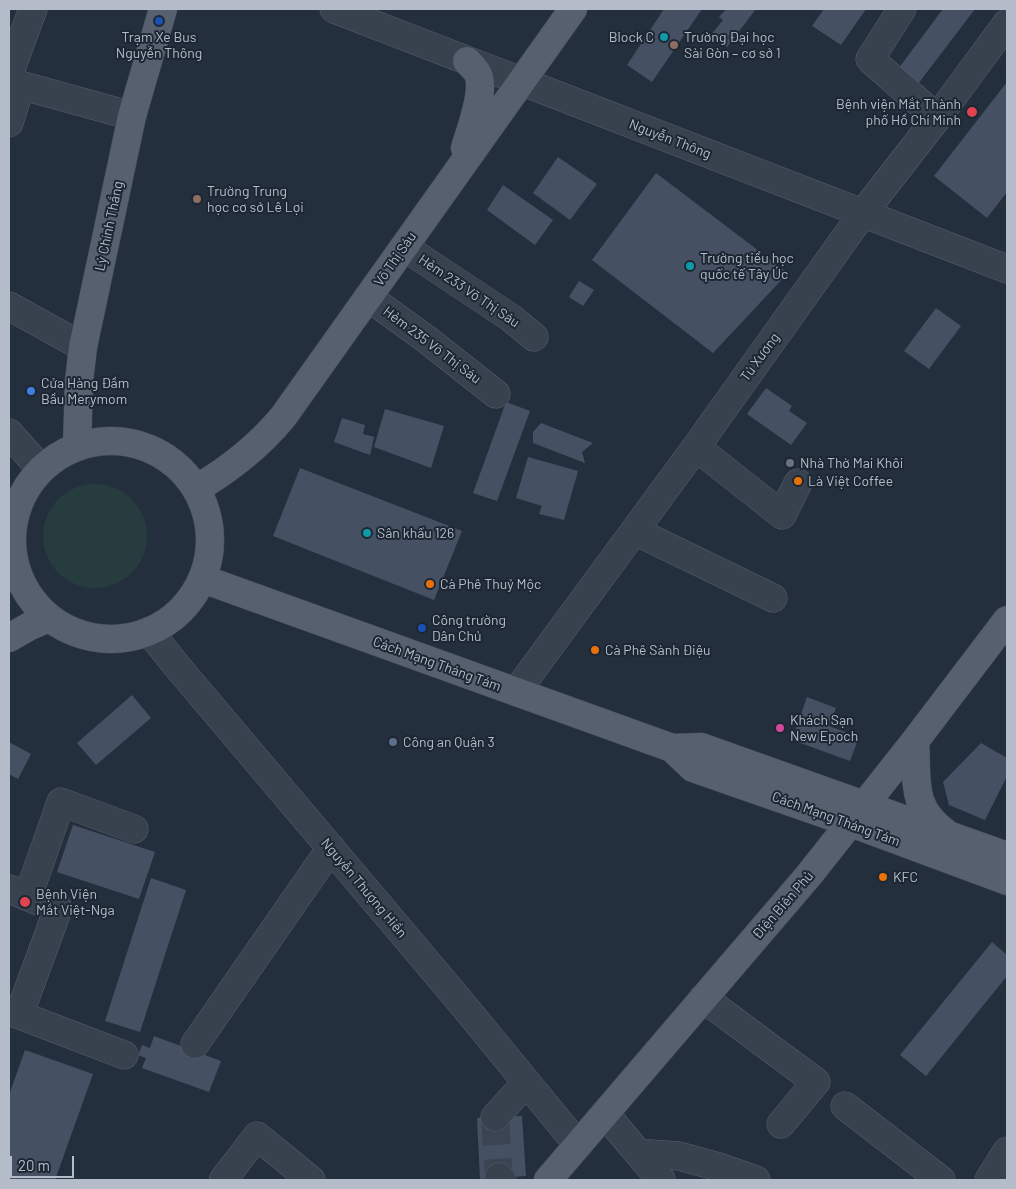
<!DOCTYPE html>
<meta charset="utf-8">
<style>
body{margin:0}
#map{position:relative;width:1016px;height:1189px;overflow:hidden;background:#242f3e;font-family:Barlow,sans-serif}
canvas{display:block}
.frame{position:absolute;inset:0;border:10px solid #b4bcc9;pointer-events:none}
.scale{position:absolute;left:10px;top:1156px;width:64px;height:22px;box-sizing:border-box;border:2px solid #b4bcc9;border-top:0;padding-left:6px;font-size:15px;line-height:18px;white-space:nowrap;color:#b4bcc9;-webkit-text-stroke:4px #1d2633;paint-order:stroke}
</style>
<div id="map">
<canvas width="1016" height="1189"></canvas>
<div class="frame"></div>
<div class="scale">20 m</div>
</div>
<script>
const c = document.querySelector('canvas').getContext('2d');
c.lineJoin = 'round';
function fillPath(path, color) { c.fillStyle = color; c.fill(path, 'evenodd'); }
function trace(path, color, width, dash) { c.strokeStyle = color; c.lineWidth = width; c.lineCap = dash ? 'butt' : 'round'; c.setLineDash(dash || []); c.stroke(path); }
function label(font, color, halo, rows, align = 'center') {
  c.font = font + ' Barlow,sans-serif'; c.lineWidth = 4; c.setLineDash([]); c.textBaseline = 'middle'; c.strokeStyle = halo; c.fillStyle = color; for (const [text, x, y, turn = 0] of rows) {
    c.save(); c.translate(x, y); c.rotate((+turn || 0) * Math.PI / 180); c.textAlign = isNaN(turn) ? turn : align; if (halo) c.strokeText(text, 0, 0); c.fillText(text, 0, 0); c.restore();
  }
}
fillPath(new Path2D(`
 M43 536a52 52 0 1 1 104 0a52 52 0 1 1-104 0Z`), '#263c3f');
fillPath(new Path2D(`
 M664,9H702L652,82L627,65Z
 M726,9H756L727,47L711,35L723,20L719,17Z
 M824,9H866L841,45L812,26Z
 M943,9H975L918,84L898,69Z
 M1007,82V192L987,218L934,176Z
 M558,157L597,184L570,220L533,193Z
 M656,173L788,273L713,353L592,260Z
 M503,185L553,220L535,245L487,210Z
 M579,281L594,290L583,306L569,297Z
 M936,308L961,326L929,369L904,351Z
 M766,388L792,406L789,411L807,423L791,445L747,414Z
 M506,402L530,411L497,501L473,493Z
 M385,409L444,426L431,468L374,447Z
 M342,418L365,425L363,434L374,437L370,455L334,442Z
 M541,423L593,443L582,452L585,463L533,443V432Z
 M528,457L578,471L564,520L539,514L542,506L516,498Z
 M300,468L462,531L434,600L273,536Z
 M132,695L151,718L96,765L77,743Z
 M807,697L836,708L829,726L859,737L850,761L792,740Z
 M9,742L31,754L18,779L9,774Z
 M981,743L1007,758V776L985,820L949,805L943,782Z
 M73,825L155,852L139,899L57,872Z
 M151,878L186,890L140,1032L105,1021Z
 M992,942L1007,955V976L926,1076L900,1055Z
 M154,1036L221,1061L209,1092L142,1068L146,1058L138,1055L142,1045L150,1048Z
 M25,1050L93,1074L55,1180H9V1095Z
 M522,1116L526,1176L480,1179L477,1118Z`), '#455162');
trace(new Path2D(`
 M495,1117L499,1177`), '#3a4453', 28, [28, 14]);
const minor = new Path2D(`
 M334,9L1007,269
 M902,9L870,59L937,118
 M9,74L33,9
 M9,82L132,116
 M9,123L21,85
 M404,247L511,318L534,337
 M368,297L426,339L496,394
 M9,306L83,347
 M9,433L41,469
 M696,447L782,515L798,483
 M635,531L773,598
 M149,631L176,665L459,1000L578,1145
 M516,692L696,447L863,213L937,118L1007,23
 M9,889L58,909L19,1015
 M28,896L61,802L134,829
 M703,998L816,1082L781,1124
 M9,1011L124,1055
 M195,1044L331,848
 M845,1106L941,1180
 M605,1114L661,1180
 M495,1117L526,1083
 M638,1153L679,1156L719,1167L756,1180
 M499,1177L502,1180
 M223,1180L257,1136L311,1180
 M989,1180L1007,1151`);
const major = new Path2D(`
 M465,148C470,131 484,95 479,77C478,72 471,65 467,61
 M12 540a99 99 0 1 1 198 0a99 99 0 1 1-198 0Z
 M77,446L79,381L83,347L132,116L163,9
 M196,489C230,469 258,447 283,417L573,9
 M203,579L672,748L701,747L1007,856
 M9,638L30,626L49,618
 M915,741C918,780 909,806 946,833
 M672,748L693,768L851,823L1007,881
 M548,1180L809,875L915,741L1007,620`);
trace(minor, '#565f6c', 29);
trace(major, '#414a57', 29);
trace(minor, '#38414e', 28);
trace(major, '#56606e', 28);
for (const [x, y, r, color] of [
 [159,21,5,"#1a4fb4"],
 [664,37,5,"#0f9aa8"],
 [674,45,5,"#8d6e63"],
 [972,112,6,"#e0444e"],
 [197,199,5,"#8d6e63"],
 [690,266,5,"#0f9aa8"],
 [31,391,5,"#3f7fe0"],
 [790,463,5,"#6b7280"],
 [798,481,5,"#e8710a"],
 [367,533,5,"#0f9aa8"],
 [430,584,5,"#e8710a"],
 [422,628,5,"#1a4fb4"],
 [595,650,5,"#e8710a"],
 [780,728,5,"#d1479c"],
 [393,742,5,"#5c6f8a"],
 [883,877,5,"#e8710a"],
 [25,902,6,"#e0444e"]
]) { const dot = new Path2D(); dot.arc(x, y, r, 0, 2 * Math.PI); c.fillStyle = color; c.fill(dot); trace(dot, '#1d2633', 2); }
label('14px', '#b4bcc9', '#1d2633', [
 ["Trạm Xe Bus",159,37,"center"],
 ["Nguyễn Thông",159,53,"center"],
 ["Block C",654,37,"right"],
 ["Trường Đại học",684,37],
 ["Sài Gòn – cơ sở 1",684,53],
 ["Bệnh viện Mắt Thành",961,104,"right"],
 ["phố Hồ Chí Minh",961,120,"right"],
 ["Trường Trung",207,191],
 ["học cơ sở Lê Lợi",207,207],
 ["Trường tiểu học",700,258],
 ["quốc tế Tây Úc",700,274],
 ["Cửa Hàng Đầm",41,383],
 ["Bầu Merymom",41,399],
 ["Nhà Thờ Mai Khôi",800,463],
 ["Là Việt Coffee",808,481],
 ["Sân khấu 126",377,533],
 ["Cà Phê Thuỷ Mộc",440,584],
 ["Công trường",432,620],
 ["Dân Chủ",432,636],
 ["Cà Phê Sành Điệu",605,650],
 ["Khách Sạn",790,720],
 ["New Epoch",790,736],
 ["Công an Quận 3",403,742],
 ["KFC",893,877],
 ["Bệnh Viện",36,894],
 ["Mắt Việt-Nga",36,910]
], 'left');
label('14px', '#b4bcc9', '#1d2633', [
 ["Nguyễn Thông",670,139,21],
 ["Lý Chính Thắng",109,226,-78],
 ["Võ Thị Sáu",395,259,-55],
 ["Hẻm 233 Võ Thị Sáu",469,291,34],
 ["Hẻm 235 Võ Thị Sáu",432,345,37],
 ["Tú Xương",760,357,-54],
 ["Cách Mạng Tháng Tám",437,664,20],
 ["Cách Mạng Tháng Tám",836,819,20],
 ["Nguyễn Thượng Hiền",364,888,50],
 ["Điện Biên Phủ",783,905,-49]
]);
</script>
